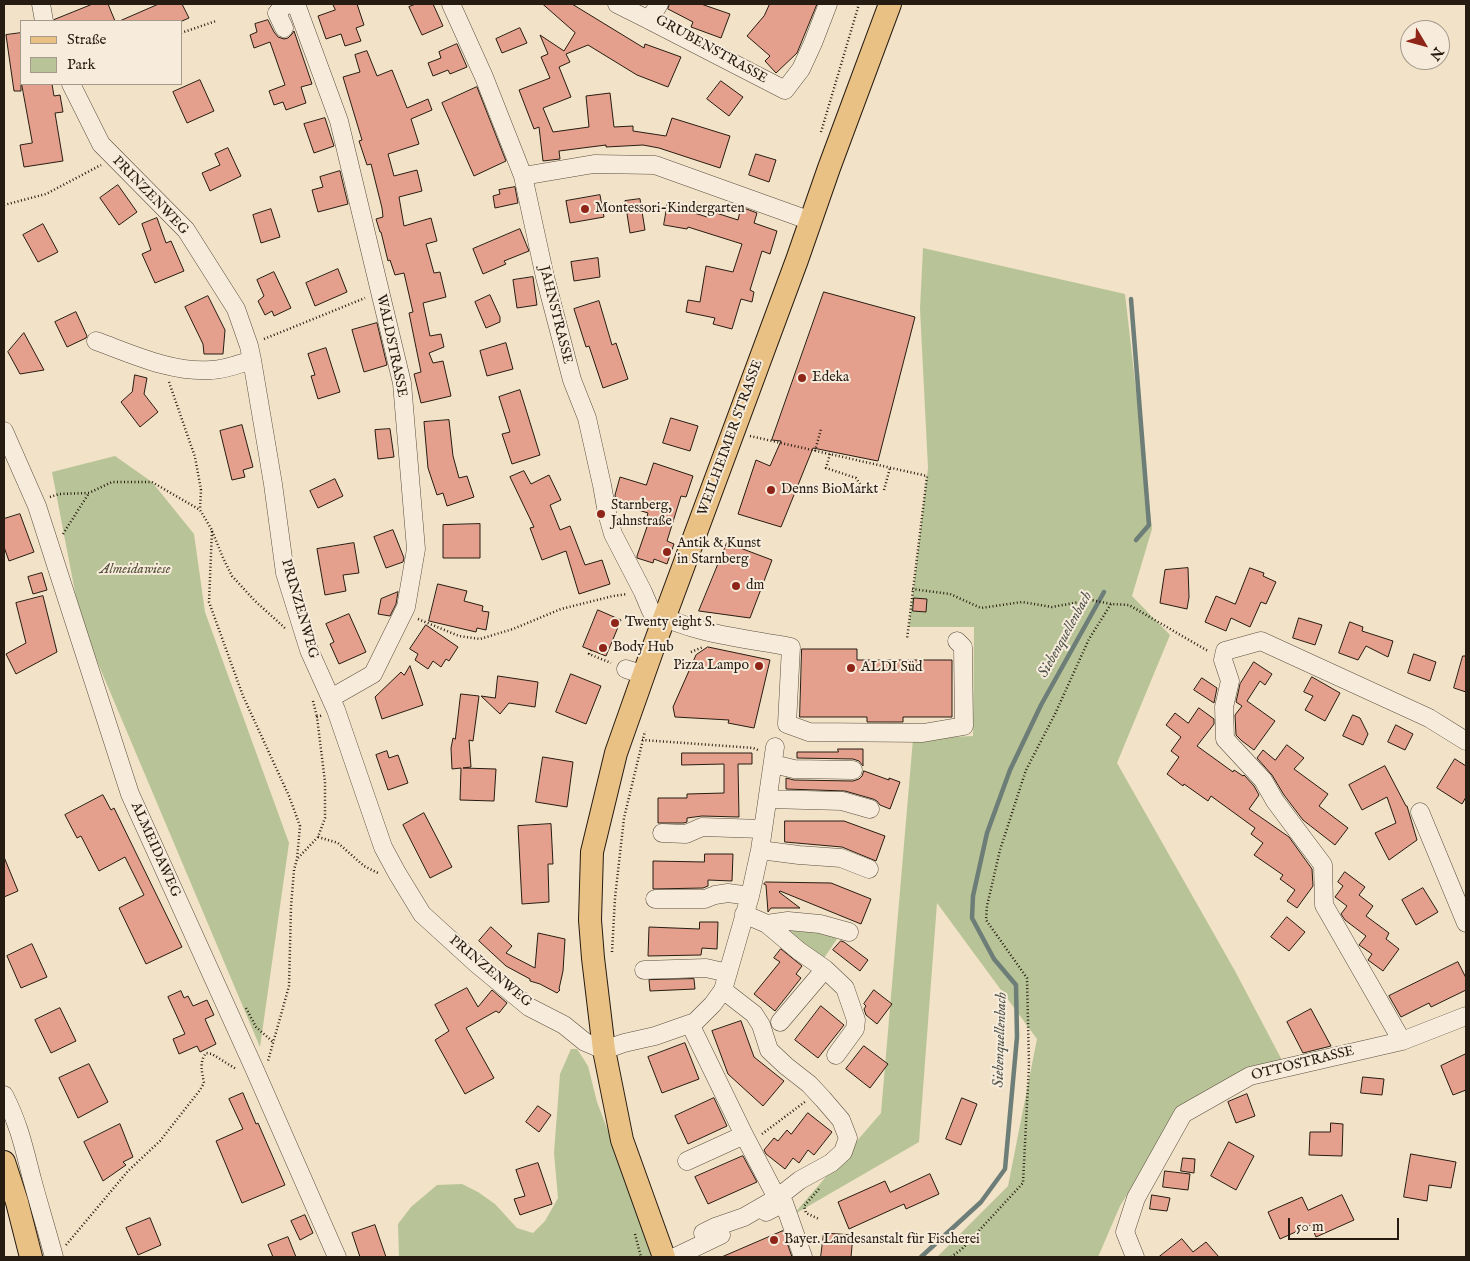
<!DOCTYPE html>
<meta charset="utf-8">
<style>
body{margin:0}
#map{position:relative;width:1470px;height:1261px;overflow:hidden;background:#f2e2c7;font-family:"IM FELL English",serif}
canvas{display:block}
.frame{position:absolute;inset:0;border:5px solid #271c12;pointer-events:none}
.legend{position:absolute;left:20px;top:20px;width:162px;height:65px;box-sizing:border-box;background:#f7ecdb;border:1px solid #a4998b;margin:0;padding:6px 9px;list-style:none;font-size:15px;color:#271c12}
.legend li{display:flex;align-items:center;gap:10px;height:25px}
.legend b{width:25px;border:1px solid #a4998b}
.north{position:absolute;left:1400px;top:20px;width:50px;height:50px;box-sizing:border-box;background:#f7ecdb;border:1px solid #a4998b;border-radius:50%;rotate:127deg;font-size:14px;font-weight:700;line-height:20px;text-align:center;color:#271c12}
.north::after{content:'';display:block;margin:auto;width:18px;height:22px;background:#8f2418;clip-path:polygon(50% 0,100% 100%,50% 72%,0 100%)}
.scale{position:absolute;left:1288px;top:1218px;width:111px;height:22px;box-sizing:border-box;border:2px solid #271c12;border-top:0;padding-left:6px;font-size:15px;line-height:18px;white-space:nowrap;color:#271c12;-webkit-text-stroke:4px #f7ecdb;paint-order:stroke}
</style>
<div id="map">
<canvas width="1470" height="1261"></canvas>
<div class="frame"></div>
<ul class="legend">
<li><b style="height:6px;background:#e9c184"></b>Straße</li>
<li><b style="height:14px;background:#b8c497"></b>Park</li>
</ul>
<div class="north">N</div>
<div class="scale">50 m</div>
</div>
<script>
const c = document.querySelector('canvas').getContext('2d');
c.lineJoin = 'round';
function fillPath(path, color) { c.fillStyle = color; c.fill(path, 'evenodd'); }
function trace(path, color, width, dash) { c.strokeStyle = color; c.lineWidth = width; c.lineCap = dash ? 'butt' : 'round'; c.setLineDash(dash || []); c.stroke(path); }
function label(font, color, halo, rows, align = 'center') {
  c.font = font + ' "IM FELL English",serif'; c.lineWidth = 4; c.setLineDash([]); c.textBaseline = 'middle'; c.strokeStyle = halo; c.fillStyle = color; for (const [text, x, y, turn = 0] of rows) {
    c.save(); c.translate(x, y); c.rotate((+turn || 0) * Math.PI / 180); c.textAlign = isNaN(turn) ? turn : align; if (halo) c.strokeText(text, 0, 0); c.fillText(text, 0, 0); c.restore();
  }
}
fillPath(new Path2D(`
 M923,248L1125,294L1152,529L1132,596L1170,635L1117,763L1235,971L1284,1064L1179,1111L1120,1206L1098,1257H937L1008,1186L1037,1039L937,903L919,1142L793,1215L881,1113L913,739L973,736L974,627H909L928,468L920,309Z
 M115,456L152,482L194,534L205,612L289,843L260,1047L81,623L52,472Z
 M792,925L824,931L837,939L824,958L787,931Z
 M571,1049H577L588,1066L597,1102L626,1178L651,1257H399L398,1224L411,1207L437,1185L462,1184L478,1192L495,1204L517,1228L533,1233L545,1221L558,1198L554,1153L560,1074Z`), '#b8c497');
trace(new Path2D(`
 M1131,299L1149,525L1136,540
 M921,1257L981,1202L1005,1169L1017,1037L1016,985L994,959L972,918L973,896L987,833L1010,770L1041,705L1104,592`), '#6d7d77', 4.5);
const building = new Path2D(`
 M93,4H108L115,21H54V20Z
 M159,4H182L189,18L182,21H120Z
 M333,4H357L364,25L356,28L361,41L345,46L341,34L326,39L318,16L335,10Z
 M416,4H433L443,26L422,35L409,7Z
 M543,4H572L644,48L645,44L681,57L668,87L637,75L588,45L566,54L570,62L559,67L571,97L543,108L553,132L589,127L586,96L610,93L614,127L633,126V131L666,136L672,118L730,136L720,168L659,148L643,145L606,147V145L559,151L560,159L543,161L539,127L534,129L519,90L550,78L541,57L548,54L540,35L564,51L575,33Z
 M670,4H701L730,14L721,38L691,27L693,22L668,9Z
 M770,4H817L797,53L776,73L765,61L770,56L747,36L764,16Z
 M268,20L274,32L278,37L284,39L288,38L292,34L294,31L312,84L301,87L306,103L286,110L283,102L274,105L269,91L285,85L270,42L254,48L250,35L257,32L255,24Z
 M520,28L527,43L502,53L496,39Z
 M21,33V91H14L6,35Z
 M457,44L467,67L450,74L448,70L433,76L428,63L441,58L439,52Z
 M367,51L377,76L392,70L407,108L428,99L432,110L411,119L419,144L388,154L394,176L417,170L422,191L399,197L404,226L431,218L437,241L426,244L434,273L440,272L446,297L423,303L430,336L441,334L444,347L429,353L433,363L443,361L451,396L421,403L414,374L421,372L409,313L413,312L404,273L395,275L390,260L388,261L381,232H380L376,219L383,217L382,208L371,164L367,165L359,141L362,140L343,77L360,72L355,55Z
 M200,80L214,111L187,123L173,92Z
 M721,81L743,97L729,116L707,99Z
 M22,84H52L54,96L60,95L63,112L55,113L63,161L24,167L20,145L32,143Z
 M477,87L506,161L474,176L442,103Z
 M325,118L334,146L314,153L304,124Z
 M228,148L241,176L210,191L202,173L220,165L215,154Z
 M756,154L776,160L769,182L749,175Z
 M340,171L348,204L318,212L312,190L323,187L320,177Z
 M118,185L137,212L119,225L100,198Z
 M515,187L518,203L495,208L493,196L500,194L499,190Z
 M600,195L604,217L570,223L566,201Z
 M640,199L645,230L630,233L625,201Z
 M668,202L686,205L685,210L707,217L710,211L738,220L741,207L757,213L754,223L777,231L770,254L762,251L750,290L754,292L752,302L741,299L732,329L713,324L715,318L686,312L688,300L700,302L706,266L733,272L742,244L688,227L687,229L664,225Z
 M271,209L280,237L261,243L253,215Z
 M157,218L166,243L171,241L184,271L155,283L142,254L151,250L142,224Z
 M43,224L58,252L38,262L23,235Z
 M520,229L529,251L504,261L506,264L483,274L473,249Z
 M598,258L600,277L574,281L571,262Z
 M338,269L347,292L315,306L306,283Z
 M274,272L291,308L274,316L272,311L265,315L258,301L264,296L257,280Z
 M533,277L537,305L517,308L513,280Z
 M824,292L915,317L878,461L813,448L781,527L738,514L756,460L770,466L781,441L772,440Z
 M490,295L500,317V322L486,328L475,302Z
 M208,296L225,330L223,354H204L203,344L185,307Z
 M599,301L612,345L616,343L628,379L603,388L589,346L586,347L574,309Z
 M76,312L87,336L86,338L67,347L55,322Z
 M377,323L387,365L364,372L352,330Z
 M24,333L44,370L20,374L8,352Z
 M506,343L513,369L487,376L480,351Z
 M326,348L340,392L318,399L311,376L315,375L308,354Z
 M135,375L147,378L144,394L158,412L140,427L121,402L132,392Z
 M520,390L540,455L512,464L502,434L510,432L499,397Z
 M671,418L698,426L690,451L663,443Z
 M449,420L453,456L459,478L467,476L474,497L447,506L443,493L437,495L428,468L424,422Z
 M242,425L253,467L243,470L245,477L232,480L220,431Z
 M390,429L394,457L378,459L375,430Z
 M654,463L693,476L686,497L681,496L667,541L674,544L667,564L654,559L653,563L637,558V556L648,524L645,523L648,513L616,503L615,495L620,477L646,485Z
 M524,471L531,484L549,475L561,500L550,505L560,530L570,526L585,565L602,560L610,584L579,594L566,551L542,560L530,528L534,527L510,477Z
 M335,479L343,496L318,508L310,491Z
 M20,514L34,552L9,561L4,547V519Z
 M480,524V558H443V525Z
 M393,530L404,558L403,562L386,568L374,537Z
 M354,543L359,573L343,575L346,591L325,595L317,549Z
 M727,543L772,560L750,618L699,611Z
 M1188,568L1189,597L1187,609L1160,603L1165,570Z
 M1250,568L1264,573L1263,576L1276,582L1266,604L1261,602L1250,627L1231,618L1226,631L1205,622L1216,596L1235,604Z
 M42,573L47,590L33,594L28,577Z
 M438,584L467,591L464,601L483,606L482,611L489,612L486,630L477,628L476,632L429,621Z
 M398,592L396,604L390,616L378,614L381,599Z
 M43,596L57,652L16,674L6,654L26,643L16,603Z
 M914,598L927,599L926,612L913,611Z
 M598,610L621,620L606,656L583,647Z
 M349,614L366,652L339,664L330,644L334,642L326,624Z
 M1299,618L1322,625L1315,645L1293,638Z
 M1350,622L1363,627L1362,631L1393,641L1388,657L1366,646L1358,660L1339,653Z
 M426,625L458,647L449,661L446,659L441,667L433,661L428,669L415,660L418,654L410,649Z
 M708,647L770,660L754,728L728,723L729,720L675,717L673,707L696,655Z
 M802,649H857V660H952V717H903V722H867V717H800Z
 M1414,654L1436,662L1430,681L1408,673Z
 M1463,656H1466V692L1454,688Z
 M1254,662L1272,674L1265,685L1260,681L1247,701L1275,721L1254,750L1242,741L1236,735L1235,715L1242,706L1236,702L1240,684Z
 M410,666L423,705L382,719L375,697L401,672L404,675Z
 M571,674L601,686L586,724L556,712Z
 M498,676L538,682L535,707L509,703L500,714L481,696L495,698Z
 M1312,677L1340,693L1325,721L1305,710L1313,696L1304,692Z
 M1202,678L1217,688L1214,703L1194,690Z
 M461,694L479,696L473,741L469,740L471,767L463,768L496,769L494,801L460,800L461,768L452,769L451,748L453,738L455,739Z
 M1199,708L1214,719V724L1197,746L1233,772L1234,770L1243,776L1244,775L1254,786L1259,795L1249,809L1289,837L1312,869L1313,886L1297,908L1287,901L1295,890L1280,879L1283,875L1254,855L1263,843L1251,834L1255,828L1211,796L1208,801L1184,784L1183,786L1167,774L1179,757L1171,751L1181,737L1166,725L1175,713L1188,723Z
 M1353,715L1360,718L1368,734L1363,745L1343,736Z
 M1396,725L1413,734L1405,750L1388,742Z
 M1287,745L1304,758L1294,769L1328,794L1319,806L1348,828L1335,845L1303,820L1284,795L1272,775L1257,758L1263,750L1275,760Z
 M838,749H863V766L859,761L853,759L797,758V752H838Z
 M387,751L389,758L398,755L408,783L388,790L376,755Z
 M682,753H752V764H738L739,817L702,816L687,818V822L684,823H658V798H687V794L724,793V764L682,765Z
 M543,757L573,762L567,807L536,802Z
 M1455,759L1466,766V797L1462,804L1437,788Z
 M1385,766L1406,806H1407L1417,840L1389,860L1375,833L1396,823L1387,797L1362,810L1349,785Z
 M864,771L889,780V778L900,782L890,809L880,805L877,801L873,799L845,791L786,789V778L794,780L853,781L859,779L862,776Z
 M103,795L111,810L114,808L182,947L146,964L119,908L144,895L125,857L99,871L81,836L77,838L65,815Z
 M424,813L452,867L430,878L403,825Z
 M785,821H844L885,836L876,861L842,847L785,842Z
 M551,824L553,864H548L549,902L522,904L518,826Z
 M705,854H733L732,881L708,880V886L703,888L653,889V861L704,862Z
 M4,857L18,891L4,897Z
 M1345,872L1365,887L1359,895L1373,906L1366,916L1389,933L1386,939L1399,949L1383,971L1368,960L1372,954L1359,945L1366,936L1345,920L1341,914L1347,906L1335,897L1343,886L1338,882Z
 M766,882L831,883L871,899L861,924L780,891L779,892L800,908H771L768,912L766,885L764,884Z
 M1423,888L1438,912L1416,925L1402,900Z
 M1287,917L1305,932L1289,951L1271,937Z
 M700,922H718L717,949L702,948L701,955L648,956L649,927L699,929Z
 M491,927L512,946L506,953L535,968L538,933L565,939L563,971L559,989L560,990L557,993L540,984L530,981V979L506,966L479,941Z
 M841,941L844,942L868,960L860,971L833,950Z
 M32,944L47,977L21,988L7,956Z
 M781,949L802,966L796,974L801,978L775,1011L754,994L780,962L774,958Z
 M1458,962L1466,978V990L1431,1007L1429,1003L1401,1017L1389,996Z
 M694,979L695,989L650,991L649,980Z
 M467,988L478,1007L492,990L507,1003L499,1013L496,1011L466,1028L494,1078L465,1094L435,1040L449,1031L435,1005Z
 M874,990L892,1004L877,1024L866,1015L864,1009L866,1006L864,1004Z
 M181,991L184,998L188,996L193,1006L207,1000L214,1015L205,1019L216,1044L200,1052L197,1046L179,1054L173,1039L185,1034L168,997Z
 M821,1006L844,1025L818,1058L795,1040Z
 M60,1008L76,1041L51,1053L35,1020Z
 M1311,1009L1331,1046L1303,1053L1287,1022Z
 M741,1021L754,1057L784,1081L763,1106L728,1074L712,1031Z
 M685,1043L699,1079L662,1093L648,1057Z
 M864,1046L888,1064L870,1088L846,1069Z
 M1466,1054V1090L1453,1095L1441,1066Z
 M89,1064L108,1102L78,1118L59,1078Z
 M1363,1077L1384,1079L1382,1095L1361,1093Z
 M243,1093L256,1124L258,1123L285,1185L242,1203L216,1141L243,1129L229,1099Z
 M1247,1094L1255,1116L1236,1123L1228,1102Z
 M714,1098L727,1126L688,1144L675,1116Z
 M962,1098L977,1104L961,1145L946,1139Z
 M538,1106L551,1115L539,1132L526,1122Z
 M808,1113L832,1132L814,1155L808,1150L799,1163L793,1158L785,1169L766,1154L764,1150L774,1138L778,1141L787,1130L791,1134Z
 M1331,1123L1343,1124L1342,1156L1309,1155L1310,1132H1330Z
 M120,1124L133,1157L123,1162L126,1165L103,1181L84,1142Z
 M1229,1142L1254,1156L1236,1190L1211,1176Z
 M1411,1154L1456,1162L1451,1188L1429,1185L1427,1201L1404,1197Z
 M743,1156L757,1182L708,1204L695,1177Z
 M1183,1158L1195,1159L1194,1173L1181,1171Z
 M538,1163L552,1204L520,1215L514,1199L525,1196L516,1170Z
 M1165,1171L1190,1174L1188,1190L1163,1187Z
 M930,1174L939,1194L906,1209L904,1204L849,1229L838,1202L885,1181L890,1192Z
 M1152,1195L1170,1198L1167,1211L1150,1209Z
 M1342,1195L1354,1220L1316,1237L1311,1225L1280,1239L1268,1212L1302,1197L1308,1210Z
 M305,1215L313,1233L300,1240L291,1221Z
 M150,1218L161,1245L138,1255L126,1228Z
 M375,1225L386,1257H360L352,1233Z
 M783,1231L792,1257H722Z
 M824,1233L853,1235L851,1257H821Z
 M288,1237L296,1257H273L268,1245Z
 M1182,1239L1193,1252L1206,1242L1219,1257H1159Z`);
fillPath(building, '#e4a08c');
trace(building, '#271c12', 1);
const minor = new Path2D(`
 M41,4L44,21
 M296,4L339,121L402,383L416,549L406,607L373,674L331,698
 M451,4L484,77L523,176L545,277L572,380L587,418L602,485L607,513L613,534L643,592L651,611C693,634 744,638 791,647L787,724L809,732L923,733L964,726L963,647L957,641
 M617,4L649,20
 M659,4L649,20L785,90L801,69L813,43L828,4
 M284,28L277,13L284,6L290,4
 M71,84L101,144L186,230L236,309L249,346L252,360L273,484L285,573L309,650L336,710L383,847L397,873L422,914L478,965L529,1007L564,1025L585,1042L604,1050L624,1043L655,1036L695,1022L713,1004L723,990L750,896L760,850L775,747
 M523,176L594,164L655,165L811,221
 M96,341C132,354 172,373 211,370C224,370 239,364 252,360
 M4,431L37,506L130,794L254,1068L337,1257
 M626,669L644,675
 M773,764L794,769L853,770
 M768,799L842,801L870,809
 M1420,812L1466,923
 M662,833L686,834L702,827L762,829
 M760,850L799,855L841,858L869,869
 M655,899H705L715,895L728,893L750,896
 M744,914L767,924L799,951L825,969L845,988L856,1020L855,1029L836,1055
 M767,924L788,921L820,924L849,932
 M644,970L706,968L728,973
 M780,1022L825,969
 M690,1024L744,1135L777,1198
 M1402,1041L1324,905L1323,865L1275,801L1263,780L1225,739L1224,707L1230,681L1223,660L1225,651L1261,641L1429,718L1466,741
 M4,1095C19,1124 24,1148 32,1179C39,1205 47,1231 54,1257
 M687,1161L744,1135
 M766,1212L784,1203L803,1257
 M703,1233L715,1227L744,1217L777,1198L800,1180L831,1163L843,1152L848,1138L841,1120L823,1099L809,1084L786,1066L769,1050L761,1025L754,1014L723,990
 M675,1257L721,1235
 M1135,1257L1125,1232L1136,1198L1183,1114L1250,1076L1402,1041L1466,1016`);
const major = new Path2D(`
 M4,1162L17,1202L31,1257
 M664,1257L622,1140L604,1050L593,958L590,920L592,852L616,753L652,651L797,260L829,168L890,4`);
trace(minor, '#5a4e3f', 19);
trace(major, '#271c12', 24);
trace(new Path2D(`
 M181,33L216,21
 M821,132L859,4
 M4,205L46,194L101,165
 M264,339L365,298
 M169,382L195,457L201,490L200,510
 M750,436L927,476L907,639
 M815,451L821,429
 M830,454L826,468L856,478L860,484
 M884,490L890,468
 M50,497L59,494L89,493L112,482H152L200,510L212,530L209,602L243,696L289,796L300,826L297,859L294,870L291,907L289,986L268,1061
 M212,531L224,560L232,576L255,601L286,629
 M63,534L89,493
 M912,589L950,594L981,608L1022,602L1052,607L1091,600L1111,604L1129,605L1208,651
 M418,619L459,636L480,639L513,629L561,609L613,596L627,594
 M591,650L589,654L611,663
 M691,652L703,647
 M685,666L690,668
 M313,701L317,717
 M642,740L753,748L758,750
 M318,837L338,843L364,866L378,873
 M298,858L318,837L325,818V782L317,717L323,715
 M612,952L615,898L624,818L645,731
 M246,1008L256,1027L273,1042
 M762,1134L806,1101
 M819,1189L804,1206L806,1213L819,1219
 M635,1234L641,1257
 M66,1245L128,1171L160,1141L200,1090L204,1083C202,1072 199,1062 206,1053L212,1054L236,1069
 M951,1257L962,1249L1023,1183L1029,1065L1027,978L986,920L987,906L1000,850L1026,770L1055,714L1089,639L1111,604`), '#271c12', 2.5, [1, 2.5]);
trace(minor, '#f7ecdb', 18);
trace(major, '#e9c184', 22);
for (const [x, y, r, color] of [
 [585,209,5,"#8f2418"],
 [802,378,5,"#8f2418"],
 [771,490,5,"#8f2418"],
 [601,514,5,"#8f2418"],
 [667,552,5,"#8f2418"],
 [736,586,5,"#8f2418"],
 [615,623,5,"#8f2418"],
 [603,648,5,"#8f2418"],
 [759,666,5,"#8f2418"],
 [851,668,5,"#8f2418"],
 [774,1240,5,"#8f2418"]
]) { const dot = new Path2D(); dot.arc(x, y, r, 0, 2 * Math.PI); c.fillStyle = color; c.fill(dot); trace(dot, '#f7ecdb', 2); }
label('14px', '#271c12', '#f7ecdb', [
 ["GRUBENSTRASSE",711,50,29],
 ["PRINZENWEG",150,196,46],
 ["JAHNSTRASSE",555,315,76],
 ["WALDSTRASSE",391,346,78],
 ["WEILHEIMER STRASSE",731,438,-70],
 ["PRINZENWEG",299,609,74],
 ["ALMEIDAWEG",155,850,66],
 ["PRINZENWEG",490,972,40],
 ["OTTOSTRASSE",1303,1064,-14]
]);
label('14px', '#271c12', '#f7ecdb', [
 ["Montessori-Kindergarten",595,209],
 ["Edeka",812,378],
 ["Denns BioMarkt",781,490],
 ["Starnberg,",611,506],
 ["Jahnstraße",611,522],
 ["Antik & Kunst",677,544],
 ["in Starnberg",677,560],
 ["dm",746,586],
 ["Twenty eight S.",625,623],
 ["Body Hub",613,648],
 ["Pizza Lampo",749,666,"right"],
 ["ALDI Süd",861,668],
 ["Bayer. Landesanstalt für Fischerei",784,1240]
], 'left');
label('italic 14px', '#524e3a', '#f7ecdb', [
 ["Almeidawiese",135,570]
]);
label('italic 15px', '#50544d', '#f7ecdb', [
 ["Siebenquellenbach",1066,635,-61],
 ["Siebenquellenbach",1001,1040,-88]
]);
</script>
